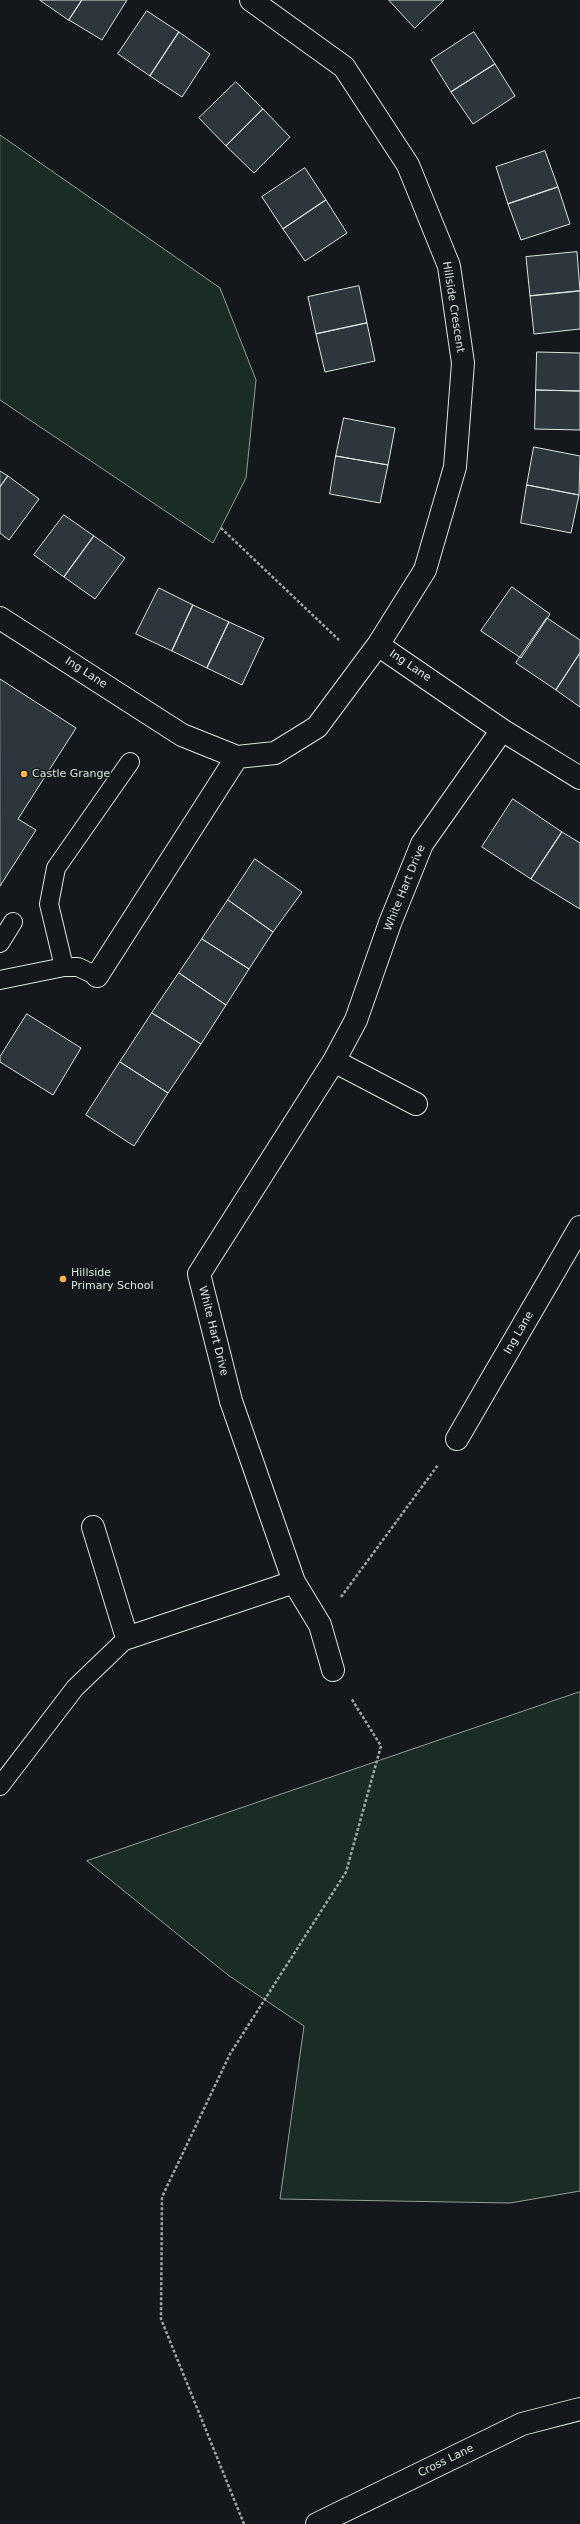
<!DOCTYPE html>
<style>
body{margin:0}
canvas{display:block;background:#14181c}
</style>
<canvas width="580" height="2524"></canvas>
<script>
const c = document.querySelector('canvas').getContext('2d');
c.lineJoin = 'round';
function fillPath(path, color) { c.fillStyle = color; c.fill(path, 'evenodd'); }
function trace(path, color, width, dash) { c.strokeStyle = color; c.lineWidth = width; c.lineCap = dash ? 'butt' : 'round'; c.setLineDash(dash || []); c.stroke(path); }
function label(font, color, halo, rows, align = 'center') {
  c.font = font + ' "DejaVu Sans",sans-serif'; c.lineWidth = 3; c.setLineDash([]); c.textBaseline = 'middle'; c.strokeStyle = halo; c.fillStyle = color; for (const [text, x, y, turn = 0] of rows) {
    c.save(); c.translate(x, y); c.rotate((+turn || 0) * Math.PI / 180); c.textAlign = isNaN(turn) ? turn : align; if (halo) c.strokeText(text, 0, 0); c.fillText(text, 0, 0); c.restore();
  }
}
const green = new Path2D(`
 M0,135L220,288L256,380L246,478L213,543L0,400Z
 M580,1692V2191L510,2203L280,2199L304,2026L228,1975L87,1861Z`);
fillPath(green, '#1a2d24');
trace(green, '#939e99', 1);
const building = new Path2D(`
 M40,0H82L69,20Z
 M82,0H127L102,40L69,20Z
 M389,0H444L415,28Z
 M147,11L179,32L150,76L118,54Z
 M179,32L210,54L182,97L150,76Z
 M474,32L495,64L451,92L431,60Z
 M495,64L515,96L473,124L451,92Z
 M236,82L263,109L226,146L199,118Z
 M263,109L290,137L254,173L226,146Z
 M545,151L558,187L508,204L496,167Z
 M305,168L326,200L283,229L262,197Z
 M558,187L570,224L521,240L508,204Z
 M326,200L347,233L305,261L283,229Z
 M577,252L580,291L530,296L526,257Z
 M359,286L367,323L316,334L308,297Z
 M580,291V329L534,334L530,296Z
 M367,323L375,361L325,372L316,334Z
 M537,352L580,353V391L536,390Z
 M536,390L580,391V430L535,429Z
 M344,418L395,428L388,465L336,456Z
 M534,447L580,456L579,495L527,485Z
 M336,456L388,465L380,503L330,494Z
 M0,471L8,476L0,487Z
 M8,476L39,499L9,540L0,533V487Z
 M527,485L579,495L571,533L521,523Z
 M64,515L94,536L64,577L34,555Z
 M94,536L125,558L95,599L64,577Z
 M512,587L550,614L521,658L481,631Z
 M159,588L193,605L172,651L136,634Z
 M193,605L229,622L207,668L172,651Z
 M547,618L580,640V653L556,690L516,663Z
 M229,622L264,638L242,685L207,668Z
 M580,653V707L556,690Z
 M0,679L76,728L18,819L36,830L0,886Z
 M513,799L562,832L531,879L482,847Z
 M562,832L580,843V909L531,879Z
 M255,859L302,892L273,932L228,900Z
 M228,900L273,932L249,969L202,939Z
 M202,939L249,969L226,1005L179,973Z
 M179,973L226,1005L201,1044L152,1013Z
 M152,1013L201,1044L168,1093L120,1062Z
 M27,1014L81,1048L53,1095L0,1062V1057Z
 M120,1062L168,1093L134,1146L86,1115Z`);
fillPath(building, '#2c363c');
trace(building, '#d8e6dc', 1);
const service = new Path2D(`
 M0,943L13,922
 M64,967L49,904L56,868L130,762
 M0,980L64,967H78L97,976
 M0,1786L75,1688L127,1638`);
const minor = new Path2D(`
 M251,0L344,67L408,165L449,266L463,363L455,467L425,570L378,645
 M0,618L182,735L237,757L275,753L317,727L378,645L502,730L580,778
 M97,976L237,757
 M334,1061L416,1104
 M457,1439L580,1227
 M93,1527L127,1638L294,1582
 M333,1670L320,1625L294,1582L231,1401L199,1274L334,1061L356,1020L390,923L422,844L502,730
 M317,2524L522,2424L580,2409`);
trace(service, '#d8e6dc', 20);
trace(minor, '#d8e6dc', 24);
trace(new Path2D(`
 M221,528L339,640
 M341,1597L438,1465
 M244,2524L161,2319L162,2197L230,2054L346,1872L381,1746L351,1698`), '#9da8a2', 2.5, [3, 2]);
trace(service, '#14181c', 18);
trace(minor, '#14181c', 22);
for (const [x, y, r, color] of [
 [24,774,4,"#ffb74d"],
 [63,1279,4,"#ffb74d"]
]) { const dot = new Path2D(); dot.arc(x, y, r, 0, 2 * Math.PI); c.fillStyle = color; c.fill(dot); trace(dot, '#14181c', 1.5); }
label('11px', '#d8e6dc', '#14181c', [
 ["Hillside Crescent",453,307,81],
 ["Ing Lane",410,666,34],
 ["Ing Lane",86,673,33],
 ["White Hart Drive",405,888,-68],
 ["White Hart Drive",213,1331,76],
 ["Ing Lane",519,1333,-60],
 ["Cross Lane",446,2461,-26]
]);
label('11px', '#d8e6dc', '#14181c', [
 ["Castle Grange",32,774],
 ["Hillside",71,1273],
 ["Primary School",71,1286]
], 'left');
</script>
